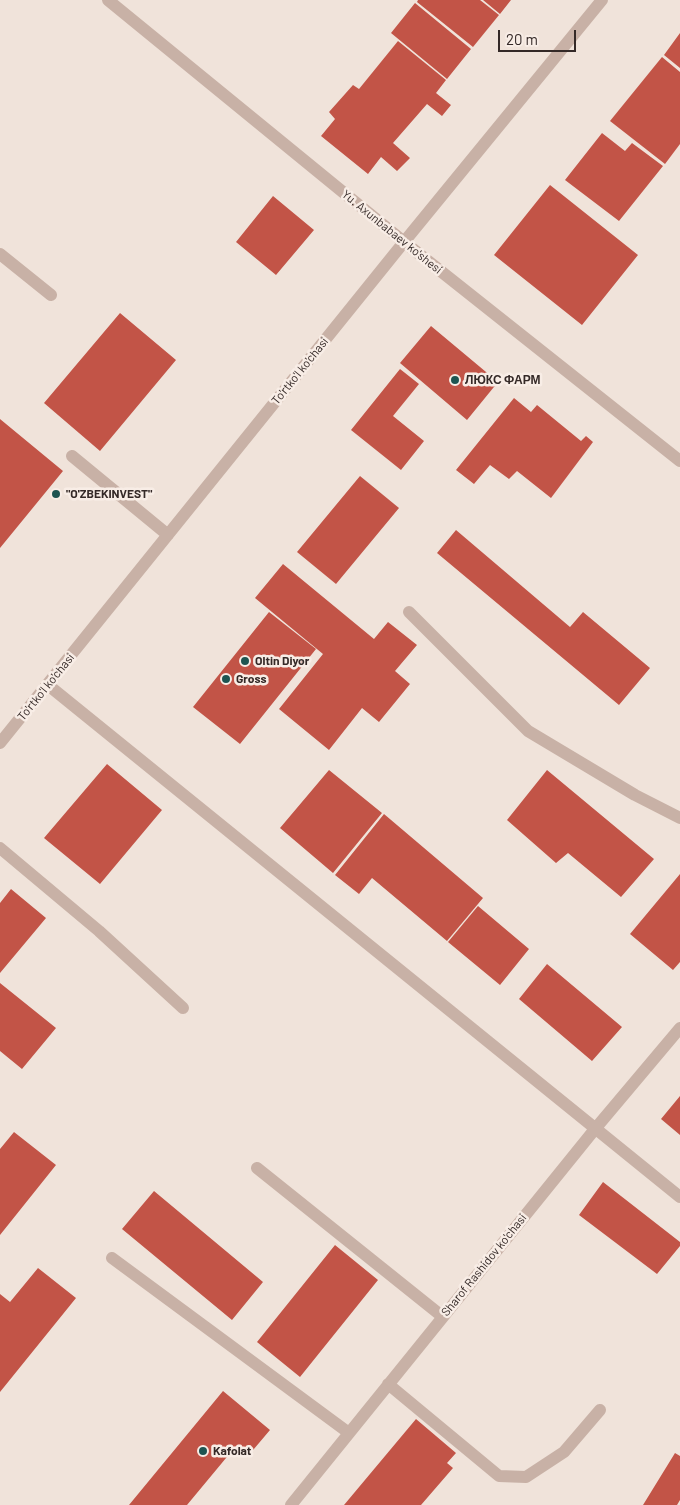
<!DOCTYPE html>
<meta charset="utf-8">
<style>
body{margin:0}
#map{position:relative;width:680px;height:1505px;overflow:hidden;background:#f0e3da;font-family:Barlow,sans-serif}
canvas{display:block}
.scale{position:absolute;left:498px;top:30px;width:78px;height:22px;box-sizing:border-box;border:2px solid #342927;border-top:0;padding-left:6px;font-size:15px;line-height:18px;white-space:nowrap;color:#342927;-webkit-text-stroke:4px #f8ede6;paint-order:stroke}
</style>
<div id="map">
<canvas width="680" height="1505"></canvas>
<div class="scale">20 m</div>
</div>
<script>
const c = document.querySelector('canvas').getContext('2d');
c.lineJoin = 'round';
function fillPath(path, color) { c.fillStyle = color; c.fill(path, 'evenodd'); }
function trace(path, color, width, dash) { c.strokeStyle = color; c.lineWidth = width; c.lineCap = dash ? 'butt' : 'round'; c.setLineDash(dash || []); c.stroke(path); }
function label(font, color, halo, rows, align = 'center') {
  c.font = font + ' Barlow,sans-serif'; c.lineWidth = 5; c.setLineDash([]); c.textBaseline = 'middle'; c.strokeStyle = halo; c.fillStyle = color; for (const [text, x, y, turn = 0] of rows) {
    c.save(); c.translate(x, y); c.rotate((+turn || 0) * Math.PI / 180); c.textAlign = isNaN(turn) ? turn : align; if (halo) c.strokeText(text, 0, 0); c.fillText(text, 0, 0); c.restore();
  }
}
fillPath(new Path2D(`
 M418,0H480L499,15L473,47L417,2Z
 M483,0H511L500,14Z
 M415,3L471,49L447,79L391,33Z
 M680,33V68L664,55Z
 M398,41L446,80L436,93L451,105L442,116L427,104L393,143L410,158L397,171L381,157L368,174L321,136L335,119L329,112L353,85L359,89Z
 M662,57L680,72V144L665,164L610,121Z
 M602,133L625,151L632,143L663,166L619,221L565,180Z
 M550,185L638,255L582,325L494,255Z
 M273,196L314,230L276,275L236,242Z
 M120,313L176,360L100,451L44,403Z
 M431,326L498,382L467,420L400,363Z
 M400,369L419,384L393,416L424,441L401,470L351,430Z
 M514,398L531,412L537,405L581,441L586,436L593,442L551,498L517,471L509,479L490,465L474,484L456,470Z
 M0,419L63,471L0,548Z
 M360,476L399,508L336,584L297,552Z
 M456,530L570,627L583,612L650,668L619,705L437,553Z
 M283,564L374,639L388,622L417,645L395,671L410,684L379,722L362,708L329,750L279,709L323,654L255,598Z
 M269,612L316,649L240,744L193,707Z
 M107,764L162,810L100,884L44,838Z
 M329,770L382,813L333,873L280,828Z
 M547,770L654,859L621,897L568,853L556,863L507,820Z
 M384,814L483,898L447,941L372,878L359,894L335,875Z
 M680,874V962L673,970L630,934Z
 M11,889L46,918L0,973V903Z
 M478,906L529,949L500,985L448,942Z
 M547,964L622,1027L592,1061L519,999Z
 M0,983L56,1028L22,1069L0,1051Z
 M680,1096V1135L661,1119Z
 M14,1132L56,1165L0,1235V1149Z
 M603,1182L680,1242V1246L657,1274L579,1215Z
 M154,1191L263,1282L232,1320L122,1229Z
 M335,1245L378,1280L300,1377L257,1342Z
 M38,1268L76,1298L0,1392V1294L10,1302Z
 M223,1391L270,1430L248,1456L236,1446L187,1505H129Z
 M416,1419L456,1453L447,1463L453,1468L421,1505H344Z
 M675,1453L680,1456V1500L677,1505H643Z`), '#c25447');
trace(new Path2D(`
 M108,0L404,242L680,461
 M0,254L51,295
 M72,456L168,535
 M409,612L528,731L635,795L680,818
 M48,685L680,1197
 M0,743L404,242L602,0
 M0,848L99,931L183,1008
 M257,1168L443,1317
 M112,1258L349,1433
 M388,1384L499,1476L526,1477L564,1452L600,1410
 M291,1505L595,1129L680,1028`), '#c8b1a6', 12);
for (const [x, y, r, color] of [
 [455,380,5,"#1e5451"],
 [56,494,5,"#1e5451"],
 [245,661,5,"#1e5451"],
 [226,679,5,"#1e5451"],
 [203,1451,5,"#1e5451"]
]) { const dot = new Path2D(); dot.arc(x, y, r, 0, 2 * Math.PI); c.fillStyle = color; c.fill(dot); trace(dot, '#f8ede6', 2); }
label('12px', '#342927', '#f8ede6', [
 ["Yu. Axunbabaev ko'shesi",392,232,39],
 ["To'rtko'l ko'chasi",300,371,-51],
 ["To'rtko'l ko'chasi",46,687,-51],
 ["Sharof Rashidov ko'chasi",484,1265,-51]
]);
label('bold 12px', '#342927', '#f8ede6', [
 ["ЛЮКС ФАРМ",465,380],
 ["\"O'ZBEKINVEST\"",66,494],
 ["Oltin Diyor",255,661],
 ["Gross",236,679],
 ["Kafolat",213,1451]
], 'left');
</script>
